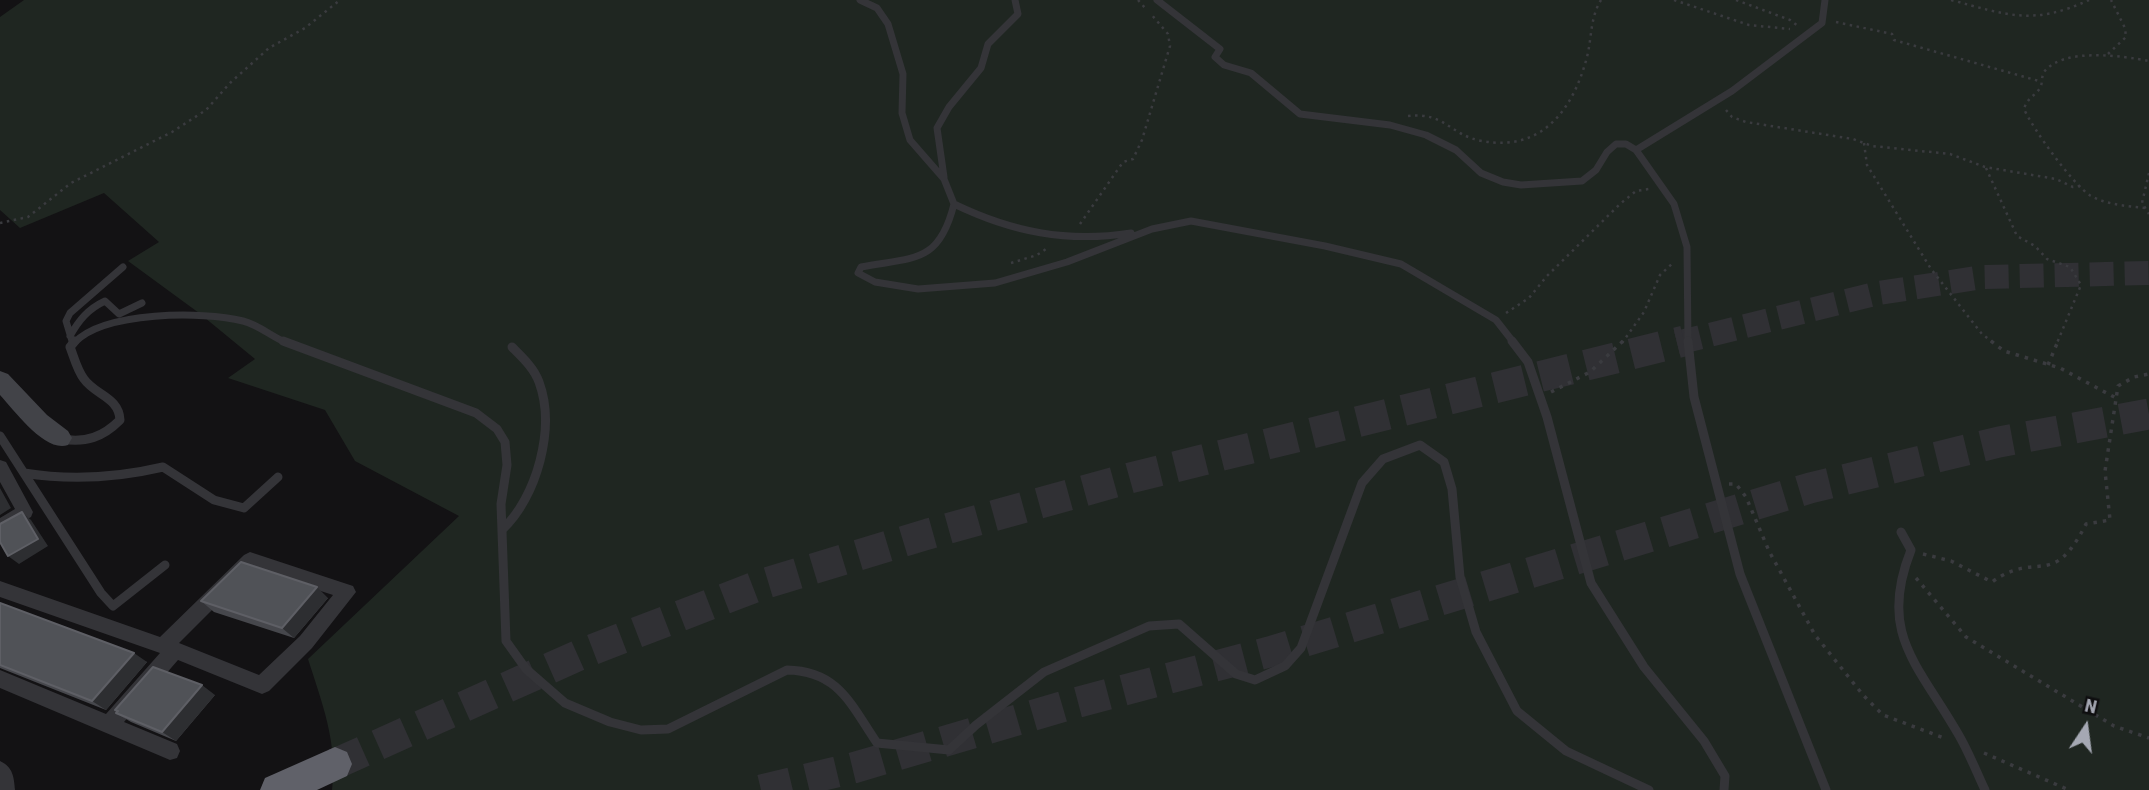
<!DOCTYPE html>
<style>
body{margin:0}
#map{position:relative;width:2149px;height:790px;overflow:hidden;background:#131214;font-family:"Roboto Condensed",sans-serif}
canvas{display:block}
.north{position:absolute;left:2051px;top:692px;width:70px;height:70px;-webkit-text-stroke:5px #0e0e0f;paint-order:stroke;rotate:13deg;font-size:19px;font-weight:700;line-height:28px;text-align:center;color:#a5a8b3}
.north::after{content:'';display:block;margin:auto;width:24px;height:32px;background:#a5a8b3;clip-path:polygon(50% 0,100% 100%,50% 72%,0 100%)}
</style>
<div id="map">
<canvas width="2149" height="790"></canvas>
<div class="north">N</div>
</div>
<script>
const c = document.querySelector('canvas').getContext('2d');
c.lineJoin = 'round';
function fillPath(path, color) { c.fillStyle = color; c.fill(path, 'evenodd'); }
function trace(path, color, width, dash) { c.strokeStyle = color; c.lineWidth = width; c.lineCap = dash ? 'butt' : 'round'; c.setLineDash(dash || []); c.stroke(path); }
fillPath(new Path2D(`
 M24,0H2149V790H332C338,743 322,703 308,659L459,516L355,461L325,410L228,378L255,359L199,313L128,261L159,242L104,193L20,228L0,210V17Z`), '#1f2621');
trace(new Path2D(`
 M1677,343L1879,293L1983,277L2149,273`), '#303034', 24, [24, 11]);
trace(new Path2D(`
 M335,764L586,652L763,584L928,534L1130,478L1684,341
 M761,790L853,768L1075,703L1269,652L1810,488L1999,442L2149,414`), '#303034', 31, [31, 16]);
trace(new Path2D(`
 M1138,0L1146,9
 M1674,0L1749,25L1790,29
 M1736,0L1790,20L1798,26
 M1951,0C2007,15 2033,26 2089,0
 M1836,22L1892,34L1894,40L2039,81
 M2108,54L2126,37L2125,28L2111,0
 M1726,110L1732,117L1746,122L1853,139L1872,146L1950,154L1985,167L2056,179L2073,187L2079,186
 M1408,116C1446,112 1449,135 1482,141C1542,152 1573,110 1587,57C1592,37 1590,18 1601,0
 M1864,143L1867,165L1931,269L1982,334L1994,343
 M1986,168L2017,236L2035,246L2047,259L2070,267L2081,285L2057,343
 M2149,173L2142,203L2149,214
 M2145,208C2127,206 2108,205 2091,196C2073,185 2033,129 2024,109C2027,98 2035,96 2040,88C2043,83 2041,77 2044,72C2063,47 2123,56 2149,61
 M0,223L28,217L71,183L172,132L206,110L230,83L269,48L305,28L340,0
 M1080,224L1123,162L1133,159L1142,140L1170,46L1168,34L1151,14
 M1011,263L1037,255L1049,247
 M1506,313L1529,298L1547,276L1620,204L1636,191L1649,189
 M1622,343L1644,312L1660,275L1674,262`), '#3a3b3f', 2.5, [2.5, 4.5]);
trace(new Path2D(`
 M1991,341L2004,351L2060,368L2116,398
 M2048,365L2058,341
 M1551,392L1590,372L1623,341
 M1729,484H1736L1746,497L1769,551L1815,635L1863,695L1883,715L1944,738
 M1923,554L1951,561L1992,582C2038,549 2052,591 2086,524L2110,520L2105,471L2118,386L2134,377L2149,374
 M1916,578L1966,637L2114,726L2149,738
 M1984,753L2069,790`), '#3a3b3f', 3.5, [3.5, 6]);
trace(new Path2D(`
 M860,0L877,8L888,24L903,74L902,113L910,140L944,179L954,204C1012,232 1067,243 1131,233
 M1157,0L1220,49L1215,57L1224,65L1251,73L1300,114L1390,125L1426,135L1456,150L1481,173L1503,182L1521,185L1582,181L1596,170L1607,152L1616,144H1626L1636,150L1674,204L1687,247L1688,343
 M1636,150L1732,91L1822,23L1825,0
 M944,177L937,128L949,107L981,68L988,44L1018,14L1015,0
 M954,204C939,264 914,257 861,267L858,273L875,282L918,289L995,283L1067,262L1152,229L1191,221L1325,246L1401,264L1496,320L1514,343
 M70,336C79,320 88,309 105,301L119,314L142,303
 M72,341L66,321L70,313L123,267
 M74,343C104,311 203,311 243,321C259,325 272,337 287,343`), '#343438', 7);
trace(new Path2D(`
 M283,341L476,413L497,429L505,442L507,465L501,504L506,641L526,669L565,703L610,722L641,730L668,729L787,670C839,671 851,705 877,743L949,750L976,725L1044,672L1149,626L1179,624L1236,674L1255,680L1285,666L1301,648L1362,483L1383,459L1420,445L1444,462L1452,489L1460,577L1476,632L1517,711L1566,751L1649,790
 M1512,341L1528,362L1547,417L1591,583L1644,667L1704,741L1725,776L1724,790
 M1688,341L1694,397L1740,574L1826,790
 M0,436L101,593L113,606L165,565
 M62,439C86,443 103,437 120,420C119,397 95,395 84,379C77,370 74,357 70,347L75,341
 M24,473C72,481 116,478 163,467L214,500L244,508L278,477
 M502,530C537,497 556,428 539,382C534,368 522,357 512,347
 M1901,532L1911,550C1878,633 1917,663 1957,732C1968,750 1976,771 1985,790`), '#343438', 9);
fillPath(new Path2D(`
 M0,460L6,462L33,512L31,517L0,534V518L15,509L0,482Z
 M250,552L353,586L356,592L312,648L269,691L262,694L178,660L124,722L177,744L180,751L177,758L170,760L0,688V670L106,714L160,653L0,597V581L160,637L244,555ZM253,569L333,595L300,636L259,675L179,643Z
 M0,761C13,767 14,777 15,790H0Z`), '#343438');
fillPath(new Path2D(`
 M0,371L8,374L47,415L68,431L72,438L68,445C45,453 15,411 0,395Z`), '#424348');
fillPath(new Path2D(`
 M335,747L347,752L352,764L347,776L317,790H260L265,778Z`), '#606169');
fillPath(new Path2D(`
 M328,598L294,638L214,612L201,601Z
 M0,603L147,662L106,710L0,668Z
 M215,695L176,741L131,722L116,713Z`), '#46474c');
fillPath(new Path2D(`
 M0,488L11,508L0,515Z
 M22,512L31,520L48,546L19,564L8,556Z
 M317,587L328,598L294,638L282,628Z
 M134,653L147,662L106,710L92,701Z
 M202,685L215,695L176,741L162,732Z`), '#2d2e31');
const building = new Path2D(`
 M22,512L38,539L8,556L0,542V524Z
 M241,562L317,587L282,628L201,601Z
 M0,603L134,653L92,701L0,665Z
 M153,667L202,685L162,732L116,713L118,711L115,710Z`);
fillPath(building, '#505257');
trace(building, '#5e5f65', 2);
</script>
